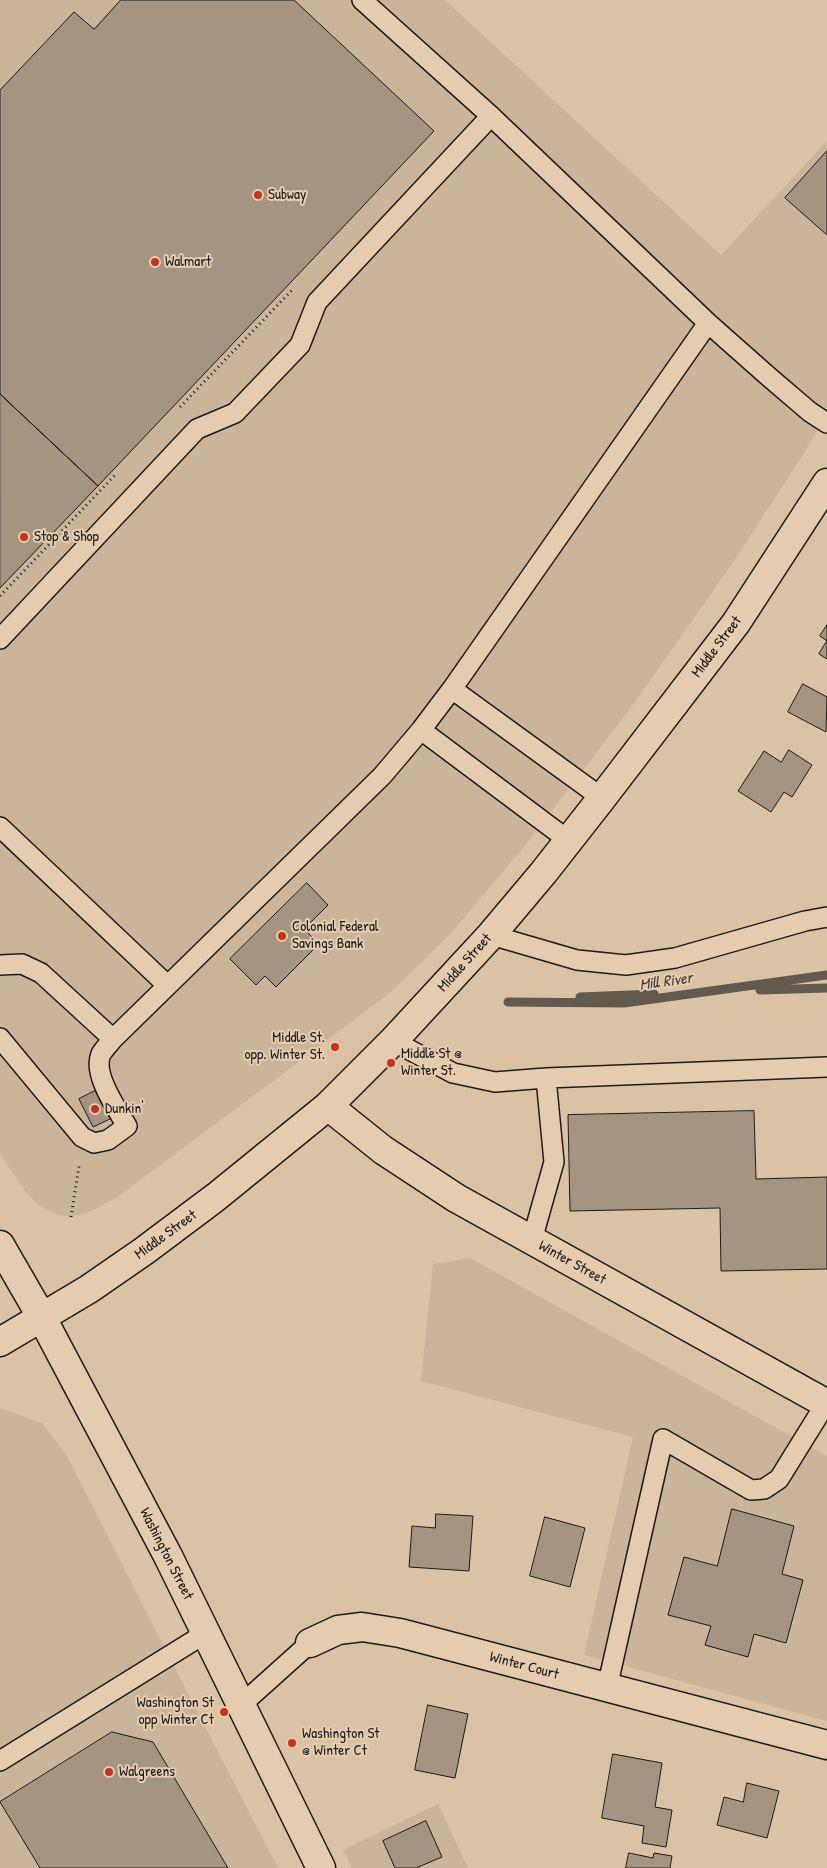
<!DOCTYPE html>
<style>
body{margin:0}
canvas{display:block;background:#dac2a5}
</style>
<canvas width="827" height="1868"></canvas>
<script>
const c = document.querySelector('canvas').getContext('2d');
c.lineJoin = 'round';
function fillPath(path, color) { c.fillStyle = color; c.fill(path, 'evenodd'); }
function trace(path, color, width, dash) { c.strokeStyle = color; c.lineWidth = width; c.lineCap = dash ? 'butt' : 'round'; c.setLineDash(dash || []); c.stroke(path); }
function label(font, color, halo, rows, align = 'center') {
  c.font = font + ' "Patrick Hand",sans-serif'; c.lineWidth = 4; c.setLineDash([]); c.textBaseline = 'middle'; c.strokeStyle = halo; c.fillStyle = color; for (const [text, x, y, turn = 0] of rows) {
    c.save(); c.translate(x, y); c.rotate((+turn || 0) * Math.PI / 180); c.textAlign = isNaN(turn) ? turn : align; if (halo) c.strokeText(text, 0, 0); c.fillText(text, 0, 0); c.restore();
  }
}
fillPath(new Path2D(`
 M0,0H445L721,255L827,141V414L804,453L734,561L632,706L528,842L451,933L392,991L280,1076L116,1198L87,1213L71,1217L56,1214L38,1205L25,1191L0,1154Z
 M470,1258L827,1456V1721L584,1655L633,1437L421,1381L433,1264Z
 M0,1408L42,1423L67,1456L184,1686L278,1868H0Z
 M438,1804L468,1868H352L343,1850Z`), '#cab49a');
trace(new Path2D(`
 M760,990L827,988
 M580,997L654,994
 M508,1002L624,1003L827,975`), '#62594f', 9);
const building = new Path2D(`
 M121,0H294L434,131L98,486L0,394V90L74,12L94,29Z
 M827,151V235L785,198Z
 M0,394L98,486L0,588Z
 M827,625V641L820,636Z
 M827,641V659L819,654Z
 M803,684L827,697L826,732L788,712Z
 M789,750L812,765L792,797L784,792L771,812L738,791L764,751L781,762Z
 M307,883L328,905L304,929L319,944L276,987L265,976L256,985L230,959Z
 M97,1090L112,1118L93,1127L79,1099Z
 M754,1111L756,1179L827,1177V1269L721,1271L720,1208L570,1211L568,1115Z
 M732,1509L794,1526L782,1574L803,1580L786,1643L754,1634L748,1657L705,1645L711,1626L668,1615L684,1557L717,1566Z
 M436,1514L473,1516L469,1571L409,1567L412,1526L435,1528Z
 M545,1517L585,1528L570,1587L530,1576Z
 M428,1705L468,1714L455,1778L415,1770Z
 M112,1732L153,1742L228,1868H40L0,1802Z
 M613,1754L662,1763L655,1807L672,1810L666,1847L642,1843L644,1826L602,1818Z
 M747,1783L779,1791L767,1838L717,1825L724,1797L743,1802Z
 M426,1821L442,1857L416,1868H395L383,1841Z
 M629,1853L653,1858L654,1853L672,1856L670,1868H626Z`);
fillPath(building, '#a5947f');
trace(building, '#1c1c1c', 1);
const lane = new Path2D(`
 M362,0L491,116L708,323L769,377L810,412L827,423
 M0,639L197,429L235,413L300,345L317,302L491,116
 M452,689L602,798
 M421,730L568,840
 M0,827L167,985
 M491,935L577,960L626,965L675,958L805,921L827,917
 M0,965L22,964L41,973L113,1039L382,776L421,730L452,689L708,323
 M0,1038L82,1137L94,1143L108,1140L127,1126C117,1109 92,1074 101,1054C104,1049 109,1044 113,1039
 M393,1041L453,1073L495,1082L546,1078L827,1067
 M532,1240L554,1162L546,1078
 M607,1688L663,1439L751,1490L764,1489L779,1479L826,1403
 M241,1705L310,1643
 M0,1761L206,1633`);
const street = new Path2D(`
 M310,1643L338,1630L362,1627L400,1633L827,1745`);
const secondary = new Path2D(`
 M328,1106L383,1150L456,1198L827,1404
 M0,1342L89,1289L144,1251L216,1197L328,1106L393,1041L491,935L544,872L602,798L736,623L827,483`);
const primary = new Path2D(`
 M0,1245L41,1316L168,1556L321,1868`);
trace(lane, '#1c1c1c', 22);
trace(street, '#1c1c1c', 31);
trace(secondary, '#1c1c1c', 31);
trace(primary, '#1c1c1c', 31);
trace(new Path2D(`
 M180,407L293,289
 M0,596L117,473
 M71,1217L79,1166`), '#1c1c1c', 3, [1, 4]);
trace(lane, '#e6ccae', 19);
trace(street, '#e6ccae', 28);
trace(secondary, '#e6ccae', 28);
trace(primary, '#e6ccae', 28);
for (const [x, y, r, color] of [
 [258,195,5,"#c8321e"],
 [155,262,5,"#c8321e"],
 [24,537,5,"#c8321e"],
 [282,936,5,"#c8321e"],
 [335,1047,5,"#c8321e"],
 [391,1063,5,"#c8321e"],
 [95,1109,5,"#c8321e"],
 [224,1712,5,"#c8321e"],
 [292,1743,5,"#c8321e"],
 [109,1772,5,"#c8321e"]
]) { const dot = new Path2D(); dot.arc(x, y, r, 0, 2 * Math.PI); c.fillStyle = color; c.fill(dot); trace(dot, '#e6ccae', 2); }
label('15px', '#1c1c1c', '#e6ccae', [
 ["Subway",268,195],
 ["Walmart",165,262],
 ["Stop & Shop",34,537],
 ["Colonial Federal",292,927],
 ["Savings Bank",292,944],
 ["Middle St.",325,1038,"right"],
 ["opp. Winter St.",325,1055,"right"],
 ["Middle St @",401,1054],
 ["Winter St.",401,1071],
 ["Dunkin'",105,1109],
 ["Washington St",214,1703,"right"],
 ["opp Winter Ct",214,1720,"right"],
 ["Washington St",302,1734],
 ["@ Winter Ct",302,1751],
 ["Walgreens",119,1772]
], 'left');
label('15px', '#1c1c1c', '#e6ccae', [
 ["Middle Street",717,647,-53],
 ["Middle Street",465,963,-48],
 ["Middle Street",166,1235,-36],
 ["Winter Street",572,1263,29],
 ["Washington Street",166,1554,63],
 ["Winter Court",524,1666,15]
]);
label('italic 16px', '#45403a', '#e6ccae', [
 ["Mill River",666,982,-8]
]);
</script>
